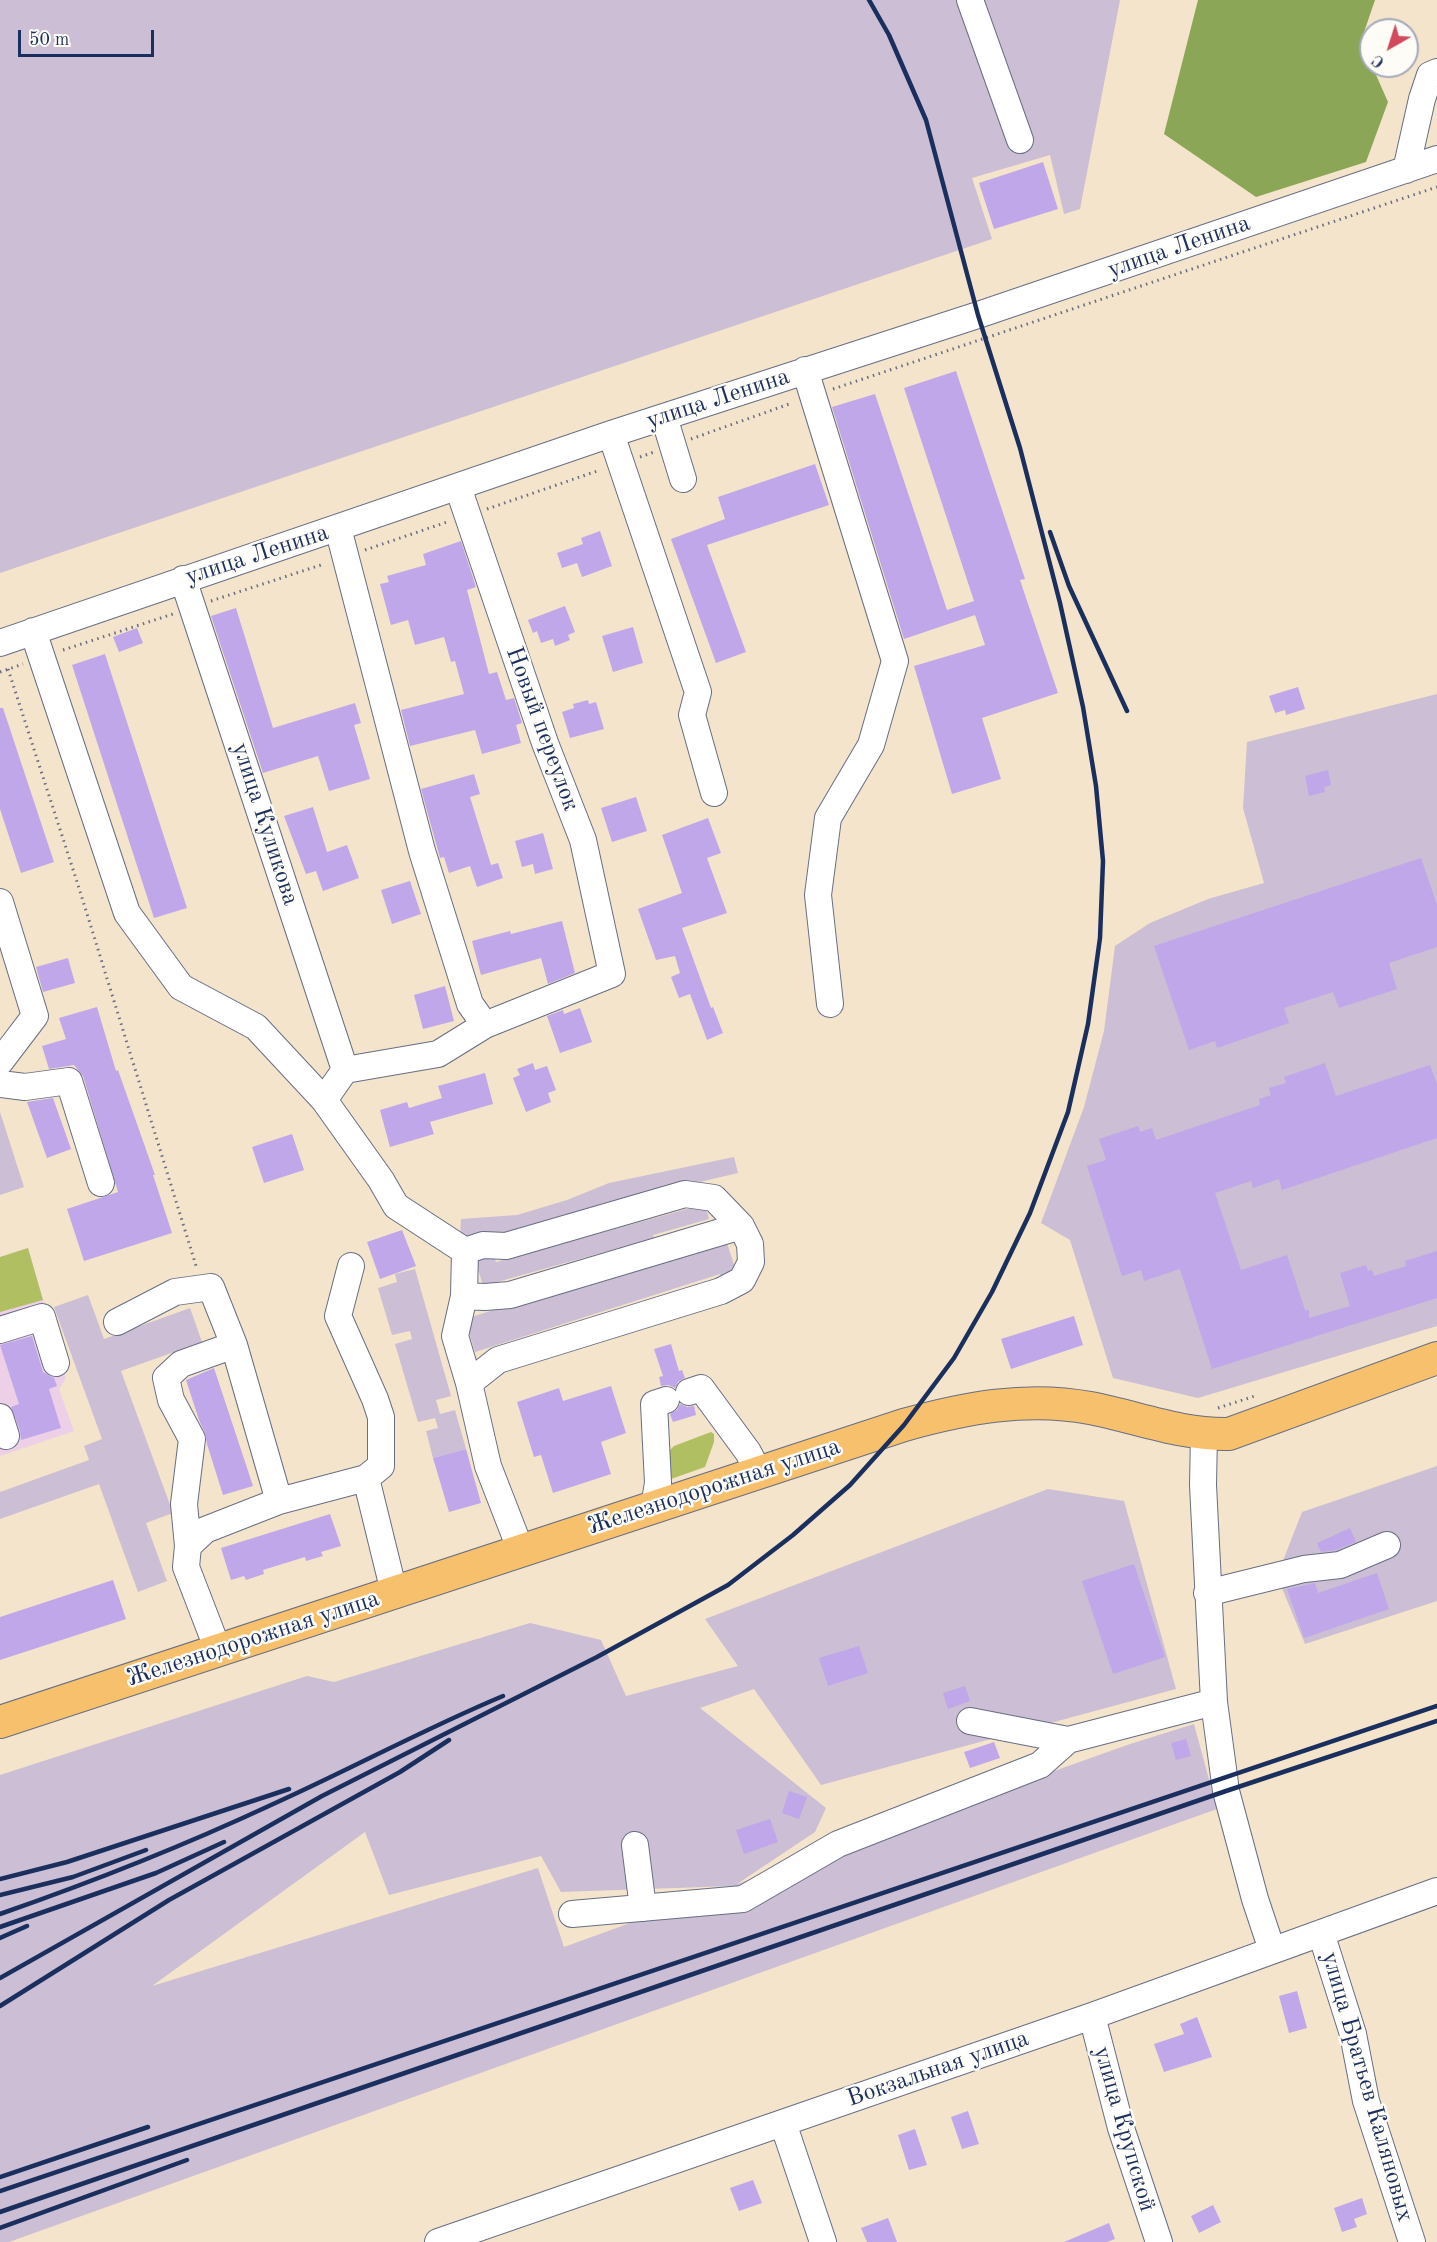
<!DOCTYPE html>
<meta charset="utf-8">
<style>
body{margin:0}
#map{position:relative;width:1437px;height:2242px;overflow:hidden;background:#f4e4cb;font-family:"Old Standard TT",serif}
canvas{display:block}
.north{position:absolute;left:1359px;top:18px;width:60px;height:60px;box-sizing:border-box;background:#fdfcf7;border:2px solid #a3aaba;border-radius:50%;rotate:219deg;font-size:16px;font-weight:700;line-height:24px;text-align:center;color:#1b2f5e}
.north::after{content:'';display:block;margin:auto;width:21px;height:27px;background:#d1495b;clip-path:polygon(50% 0,100% 100%,50% 72%,0 100%)}
.scale{position:absolute;left:18px;top:30px;width:136px;height:27px;box-sizing:border-box;border:3px solid #1b2f5e;border-top:0;padding-left:8px;font-size:18px;line-height:21px;white-space:nowrap;color:#1b2f5e;-webkit-text-stroke:4px #fdfcf7;paint-order:stroke}
</style>
<div id="map">
<canvas width="1437" height="2242"></canvas>
<div class="north">С</div>
<div class="scale">50 m</div>
</div>
<script>
const c = document.querySelector('canvas').getContext('2d');
c.lineJoin = 'round';
function fillPath(path, color) { c.fillStyle = color; c.fill(path, 'evenodd'); }
function trace(path, color, width, dash) { c.strokeStyle = color; c.lineWidth = width; c.lineCap = dash ? 'butt' : 'round'; c.setLineDash(dash || []); c.stroke(path); }
function label(font, color, halo, rows, align = 'center') {
  c.font = font + ' "Old Standard TT",serif'; c.lineWidth = 5; c.setLineDash([]); c.textBaseline = 'middle'; c.strokeStyle = halo; c.fillStyle = color; for (const [text, x, y, turn = 0] of rows) {
    c.save(); c.translate(x, y); c.rotate((+turn || 0) * Math.PI / 180); c.textAlign = isNaN(turn) ? turn : align; if (halo) c.strokeText(text, 0, 0); c.fillText(text, 0, 0); c.restore();
  }
}
fillPath(new Path2D(`
 M28,1248L66,1378L59,1389L74,1431L0,1456V1257Z`), '#edd0e8');
fillPath(new Path2D(`
 M0,0H1120L1080,209L1064,214L1050,155L972,178L992,239L0,573Z
 M1437,694V1326L1198,1398L1113,1378L1070,1240L1041,1223L1084,1107L1104,1031L1115,946L1150,923L1208,899L1264,883L1243,808L1247,742Z
 M0,1112L24,1187L0,1195Z
 M734,1157L738,1173L619,1201L499,1236L460,1238L461,1219L517,1215L567,1200L609,1183Z
 M705,1204L709,1219L653,1235L654,1238L483,1286L474,1255L492,1250L496,1262Z
 M725,1237L737,1274L722,1278L720,1274L475,1352L465,1319Z
 M415,1269L451,1396L436,1400L440,1414L455,1410L466,1449L433,1458L426,1431L438,1428L435,1418L418,1422L395,1344L412,1339L410,1331L392,1335L378,1288L397,1282L395,1274Z
 M88,1295L104,1339L190,1308L202,1342L121,1371L173,1513L146,1523L167,1581L138,1592L99,1484L0,1519V1492L89,1460L84,1446L102,1439L54,1307Z
 M1437,1466V1601L1305,1644L1277,1576L1302,1512Z
 M1048,1489L1124,1501L1176,1689L821,1785L754,1689L700,1708L826,1808L815,1832L737,1884L1130,1744L1194,1724L1217,1809L9,2242H0V1775L307,1676L334,1682L530,1623L601,1640L626,1696L738,1666L705,1619ZM365,1832L389,1895L541,1856L561,1892L732,1886L564,1947L538,1868L152,1986Z`), '#ccbed4');
fillPath(new Path2D(`
 M28,1248L43,1300L0,1312V1257Z
 M711,1432L714,1434V1442L705,1467L671,1479L666,1474L668,1452L674,1446Z`), '#b0bf61');
fillPath(new Path2D(`
 M1198,0H1375L1361,41L1388,102L1366,162L1256,197L1164,134Z`), '#8ca657');
fillPath(new Path2D(`
 M1043,162L1058,209L994,229L979,183Z
 M956,371L1025,579L1020,580L1058,693L982,718L1001,779L952,794L914,666L985,645L975,615L904,639L832,407L875,394L947,610L974,601L904,388Z
 M815,464L829,505L707,545L746,652L716,663L671,539L725,519L718,497Z
 M600,531L612,566L582,577L577,563L562,568L557,553L583,544L581,538Z
 M461,541L476,587L467,590L489,674L497,672L506,700L514,698L522,723L516,725L521,743L482,754L475,730L410,746L401,710L464,694L455,661L451,662L444,637L415,645L408,620L391,625L380,584L389,582L387,576L426,565L423,554Z
 M565,606L575,632L568,635L570,640L555,646L553,639L541,643L537,631L533,633L528,620Z
 M236,608L273,728L355,703L361,723L354,725L370,779L329,791L318,756L263,773L211,616Z
 M633,627L643,663L613,672L602,636Z
 M137,628L143,643L119,652L113,637Z
 M105,654L187,908L154,918L72,665Z
 M1298,687L1305,709L1286,715L1285,710L1275,713L1269,696Z
 M588,700L589,704L596,702L604,729L570,738L562,712L574,708L573,704Z
 M0,708H3L54,862L21,873L0,809Z
 M1328,770L1331,785L1324,787L1325,792L1309,796L1305,776Z
 M474,774L480,794L470,797L491,865L498,863L503,878L477,887L470,866L449,873L444,857L440,858L421,789Z
 M636,797L647,831L612,842L601,808Z
 M313,807L327,852L347,845L359,878L323,891L316,871L306,874L284,816Z
 M708,818L721,853L707,858L727,913L682,928L711,1008L713,1007L723,1033L707,1040L690,994L679,998L671,977L680,973L675,956L656,960L638,909L682,893L662,835Z
 M543,833L553,869L535,874L533,864L522,867L515,841Z
 M1421,858L1437,905V947L1389,963L1397,989L1339,1008L1333,992L1284,1008L1289,1023L1217,1048L1215,1041L1189,1050L1154,946Z
 M410,881L421,914L392,924L381,890Z
 M562,921L575,973L548,984L541,958L481,975L472,941L510,931L511,934Z
 M68,958L75,983L43,992L36,967Z
 M445,986L454,1021L423,1029L414,995Z
 M97,1007L116,1071L118,1070L155,1175H153L172,1233L84,1261L67,1209L118,1192L83,1076L74,1065L49,1069L42,1046L66,1039L59,1018Z
 M580,1008L592,1042L560,1053L547,1016L563,1010L564,1014Z
 M533,1063L535,1070L547,1066L556,1090L548,1093L551,1102L526,1112L513,1078L520,1075L517,1069Z
 M1325,1063L1336,1096L1430,1065L1437,1084V1138L1282,1190L1279,1179L1253,1188L1251,1181L1215,1193L1241,1270L1287,1255L1305,1310H1309V1318L1350,1306L1340,1273L1366,1265L1368,1271L1372,1270L1374,1276L1406,1266L1405,1261L1437,1251V1298L1212,1369L1180,1269L1144,1281L1141,1270L1122,1276L1087,1166L1106,1160L1099,1139L1138,1126L1140,1132L1152,1128L1156,1140L1260,1105L1259,1099L1271,1095L1269,1088L1286,1083L1284,1077Z
 M485,1073L493,1104L430,1122L434,1134L390,1147L380,1110L407,1102L409,1108L442,1098L438,1086Z
 M53,1098L71,1149L47,1158L27,1102Z
 M292,1134L304,1170L264,1183L252,1147Z
 M402,1230L416,1266L380,1279L367,1242Z
 M1074,1316L1083,1345L1011,1369L1001,1339Z
 M32,1336L43,1372L54,1378L57,1386L49,1389L61,1428L21,1440L20,1431L11,1407L19,1404L0,1345Z
 M671,1344L679,1371L682,1370L685,1378L678,1382L675,1388L668,1385L661,1386L659,1377L663,1376L654,1349Z
 M214,1368L253,1486L223,1495L207,1444L205,1433L199,1420L186,1380Z
 M611,1386L626,1433L601,1442L611,1474L553,1493L541,1455L534,1457L517,1402L559,1388L563,1401Z
 M680,1404L687,1407L694,1406L696,1415L673,1422L670,1414L677,1410Z
 M466,1449L481,1503L449,1512L433,1458Z
 M330,1514L341,1546L321,1552L323,1556L306,1561L305,1557L263,1570L264,1574L246,1580L244,1576L231,1580L221,1548Z
 M1350,1528L1356,1542L1336,1550L1321,1552L1317,1543Z
 M1134,1564L1165,1657L1113,1674L1082,1581Z
 M1377,1573L1389,1609L1304,1638L1287,1589L1315,1583L1318,1593Z
 M113,1580L126,1619L0,1660V1617Z
 M859,1646L868,1673L828,1686L819,1658Z
 M965,1686L970,1701L948,1709L943,1693Z
 M1186,1739L1191,1756L1176,1760L1171,1743Z
 M994,1742L1000,1758L970,1768L964,1752Z
 M789,1791L807,1797L799,1819L782,1813Z
 M770,1819L778,1842L744,1854L736,1830Z
 M1297,1991L1307,2028L1289,2033L1279,1996Z
 M1197,2017L1212,2057L1164,2072L1154,2044L1184,2034L1180,2024Z
 M968,2111L979,2144L962,2149L951,2117Z
 M915,2129L927,2165L909,2170L898,2135Z
 M753,2180L762,2203L739,2211L730,2188Z
 M1362,2198L1367,2214L1354,2219L1357,2227L1342,2232L1334,2208Z
 M1213,2205L1221,2222L1199,2233L1191,2216Z
 M888,2218L897,2242H867L861,2228Z
 M1109,2223L1115,2239L1107,2242H1064Z`), '#c0a7ea');
const minor = new Path2D(`
 M970,0L1020,140
 M1406,170L1422,99L1430,75L1437,72
 M805,370L895,661L871,745L828,818L818,895L830,1004
 M664,417L683,479
 M611,434L698,692L692,715L714,793
 M338,528L422,851L470,1004L485,1025
 M183,579L345,1070
 M33,631L127,913L181,987L256,1027L324,1100L381,1180L396,1206L465,1251L464,1296L455,1336L469,1383L488,1466L521,1551
 M0,643L611,434L978,315L1437,159
 M0,902L35,1016L0,1062
 M0,1084L25,1087L69,1081L101,1183
 M324,1100L345,1070L438,1054L485,1025L612,974L583,840L545,743L458,487
 M465,1251L483,1245L506,1246L685,1194L714,1198L741,1226L750,1244L751,1262L742,1280L721,1291L498,1360L469,1383
 M351,1266L338,1316L375,1399L381,1417V1466L366,1478
 M464,1296L485,1297L510,1295L741,1226
 M117,1322L175,1292L211,1287L234,1345L279,1501
 M0,1330L42,1317L56,1363
 M689,1392L701,1388L748,1452L759,1473
 M0,1417L6,1436
 M1204,1434L1203,1485L1214,1702L1226,1791L1255,1899L1272,1950
 M654,1507L658,1483L654,1404L666,1400
 M188,1546L184,1504L192,1439L171,1400L166,1378L181,1364L234,1345
 M1207,1593L1304,1569L1340,1565L1387,1545
 M218,1650L186,1567L188,1546L205,1530L279,1501L366,1478L394,1592
 M970,1721L1068,1740L1214,1702
 M635,1845L643,1908
 M572,1914L743,1899L838,1844L1040,1765L1068,1740
 M1321,1933L1353,2034L1366,2101L1412,2242
 M1092,2016L1121,2128L1159,2242
 M783,2123L823,2242
 M438,2242L1092,2016L1437,1891`);
const major = new Path2D(`
 M0,1722L904,1425C965,1408 1027,1396 1090,1408C1137,1417 1180,1435 1229,1434L1437,1358`);
trace(minor, '#676e84', 28);
trace(major, '#676e84', 34);
trace(new Path2D(`
 M833,389L1437,187
 M691,439L792,403
 M640,457L654,452
 M487,509L600,470
 M365,550L447,522
 M211,601L324,564
 M63,650L173,614
 M8,669L79,888L197,1269
 M0,672L23,664
 M1218,1408L1258,1395`), '#676e84', 3, [1.5, 4.5]);
trace(minor, '#fff', 26);
trace(major, '#f7c06c', 32);
trace(new Path2D(`
 M1050,532L1069,586L1127,711
 M0,1879L67,1862L289,1789
 M0,1895L73,1877L146,1850
 M0,1914C92,1882 183,1846 271,1805C349,1770 424,1729 503,1696
 M0,1927L156,1873L224,1842
 M0,1938L27,1926
 M0,1978L322,1796L597,1657L728,1585L793,1535L850,1485L904,1425L954,1358L992,1292L1030,1213L1068,1112L1088,1024L1100,938L1103,861L1096,786L1083,707L1060,603L1020,448L978,315L926,120L889,35L869,0
 M0,2006L169,1900L400,1772L449,1740
 M0,2177L148,2127
 M0,2191L1437,1706
 M0,2212L1226,1791L1437,1721
 M0,2228L187,2160`), '#1b2f5e', 4.5);
label('24px', '#1b2f5e', '#fdfcf7', [
 ["улица Ленина",1179,247,-19],
 ["улица Ленина",718,399,-18],
 ["улица Ленина",257,555,-18],
 ["Новый переулок",542,729,70],
 ["улица Куликова",265,824,72],
 ["Железнодорожная улица",714,1487,-18],
 ["Железнодорожная улица",253,1639,-18],
 ["Вокзальная улица",938,2069,-19],
 ["улица Братьев Каляновых",1367,2087,74],
 ["улица Крупской",1124,2129,74]
]);
</script>
